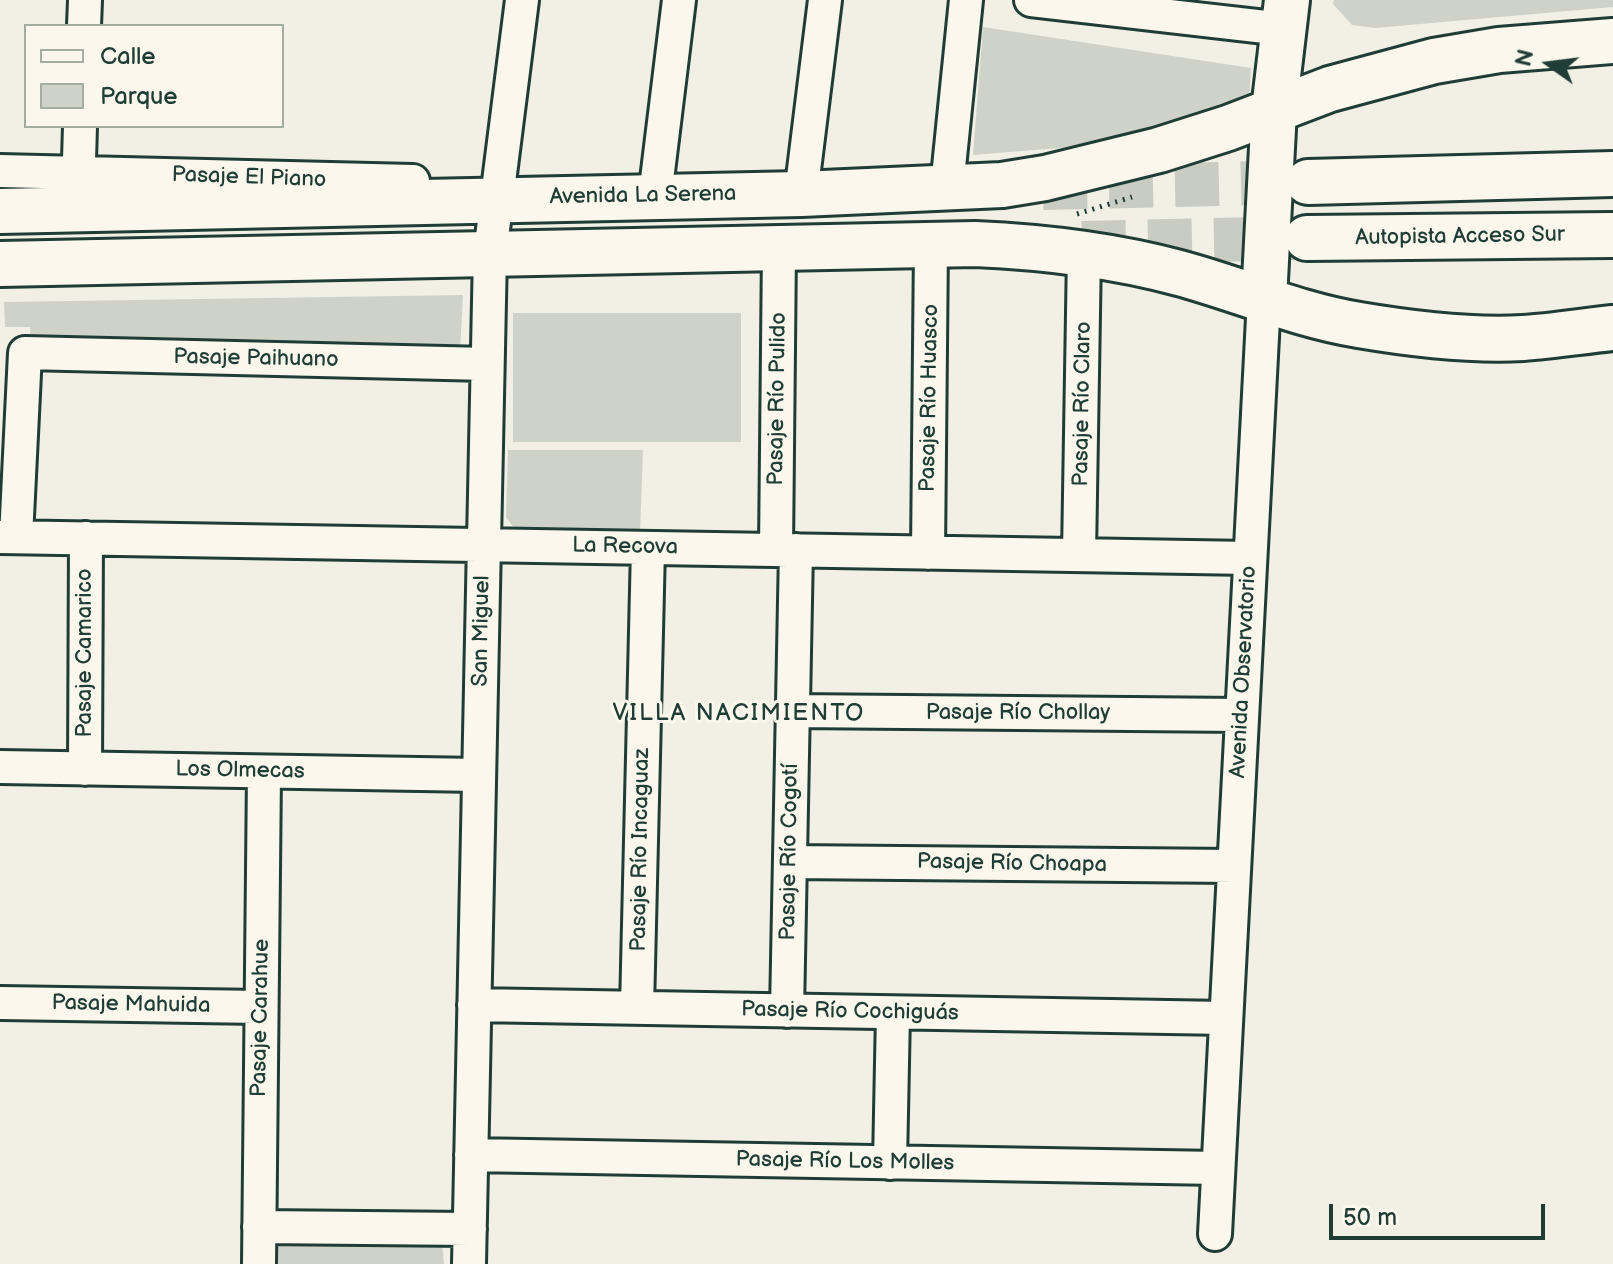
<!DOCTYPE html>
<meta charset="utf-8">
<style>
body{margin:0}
#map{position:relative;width:1613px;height:1264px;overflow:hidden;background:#f2f0e5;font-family:"Balsamiq Sans",sans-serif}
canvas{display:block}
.legend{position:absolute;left:24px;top:24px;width:260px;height:104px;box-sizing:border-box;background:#fbf7ec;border:2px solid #a3ada2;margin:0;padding:10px 14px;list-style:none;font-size:24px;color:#1f3d34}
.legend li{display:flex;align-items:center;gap:16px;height:40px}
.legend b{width:40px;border:2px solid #a3ada2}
.north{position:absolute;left:1509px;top:24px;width:80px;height:80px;-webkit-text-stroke:6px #fbf7ec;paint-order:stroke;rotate:284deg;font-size:22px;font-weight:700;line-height:32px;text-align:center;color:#1f3d34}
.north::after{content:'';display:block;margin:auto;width:28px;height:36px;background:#1f3d34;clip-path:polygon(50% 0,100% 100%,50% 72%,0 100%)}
.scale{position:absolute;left:1329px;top:1204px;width:216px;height:36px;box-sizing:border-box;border:4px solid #1f3d34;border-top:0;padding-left:10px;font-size:24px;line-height:28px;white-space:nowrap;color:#1f3d34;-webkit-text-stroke:6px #fbf7ec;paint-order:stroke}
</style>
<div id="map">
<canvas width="1613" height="1264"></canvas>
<ul class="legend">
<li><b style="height:10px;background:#fbf7ec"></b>Calle</li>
<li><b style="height:22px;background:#cfd2c8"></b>Parque</li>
</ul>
<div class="north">N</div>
<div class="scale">50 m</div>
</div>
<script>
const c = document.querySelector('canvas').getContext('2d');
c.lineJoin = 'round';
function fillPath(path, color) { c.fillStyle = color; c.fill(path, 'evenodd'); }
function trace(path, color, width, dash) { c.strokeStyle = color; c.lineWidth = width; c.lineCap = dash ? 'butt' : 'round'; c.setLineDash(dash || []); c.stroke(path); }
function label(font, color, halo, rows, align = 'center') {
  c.font = font + ' "Balsamiq Sans",sans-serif'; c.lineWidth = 6; c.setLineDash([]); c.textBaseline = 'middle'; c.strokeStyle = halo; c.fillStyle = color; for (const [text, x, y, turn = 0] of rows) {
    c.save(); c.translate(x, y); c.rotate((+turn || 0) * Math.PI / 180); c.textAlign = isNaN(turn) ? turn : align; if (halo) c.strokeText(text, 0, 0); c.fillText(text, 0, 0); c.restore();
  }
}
fillPath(new Path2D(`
 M1334,0H1613V7L1375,28L1352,25L1333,4Z
 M983,27L1251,68L1249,105L1109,144L973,155Z
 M463,295L460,352L31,347L30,327H5L4,302Z
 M513,313H741V442H513Z
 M508,450H643L640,533L514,528L506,517Z
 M273,1238L442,1241L444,1264H273Z`), '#cfd2c8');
trace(new Path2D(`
 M1043,188L1306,182
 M1082,243L1305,238`), '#c8ccc2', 44, [44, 22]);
const street = new Path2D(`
 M1031,0L1283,29
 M84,26L85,0
 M0,171L413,181
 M947,187L966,0
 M78,194L80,126
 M801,194L825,0
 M655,196L679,0
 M0,537L1250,558
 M16,537L25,353L487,364
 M776,550L779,247
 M928,553L931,244
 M1079,555L1084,253
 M793,711L1242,715
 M0,767L479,775
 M85,769L86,538
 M790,862L1234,866
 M0,1003L261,1007
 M474,1005L1226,1018
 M637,1008L648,548
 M787,1011L796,550
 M471,1155L1218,1168
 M890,1163L893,1013
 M259,1227L470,1229
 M1215,1234L1264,299
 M259,1264L264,772
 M469,1264L490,253L522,0`);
const secondary = new Path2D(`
 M0,211L801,194L1002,185L1045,178L1159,150L1228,128L1330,89L1434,61L1499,50L1613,41
 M0,264L975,244C1044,247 1112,255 1179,273C1239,289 1297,315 1359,325C1412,334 1469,341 1523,338C1553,336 1583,331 1613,328
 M1264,299L1274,110L1287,0`);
const highway = new Path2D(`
 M1308,182L1613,174
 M1307,238L1613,235`);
trace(street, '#1f3d34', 38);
trace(secondary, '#1f3d34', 50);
trace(highway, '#1f3d34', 50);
trace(new Path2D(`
 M1077,214L1132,197`), '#1f3d34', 5, [2, 6]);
trace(street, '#fbf7ec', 32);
trace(secondary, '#fbf7ec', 44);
trace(highway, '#fbf7ec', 44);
label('22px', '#1f3d34', '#fbf7ec', [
 ["Pasaje El Piano",249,178,2],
 ["Avenida La Serena",643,196,-1],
 ["Autopista Acceso Sur",1460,237,-1],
 ["Pasaje Paihuano",256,359,1],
 ["Pasaje Río Huasco",930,398,-89],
 ["Pasaje Río Pulido",778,399,-89],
 ["Pasaje Río Claro",1083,404,-89],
 ["La Recova",625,547,1],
 ["San Miguel",482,631,-89],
 ["Pasaje Camarico",85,653,-90],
 ["Avenida Observatorio",1244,672,-87],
 ["Pasaje Río Chollay",1018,713],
 ["Los Olmecas",240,771,1],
 ["Pasaje Río Incaguaz",641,850,-89],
 ["Pasaje Río Cogotí",790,852,-89],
 ["Pasaje Río Choapa",1012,864,1],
 ["Pasaje Mahuida",131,1005,1],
 ["Pasaje Río Cochiguás",850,1012,1],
 ["Pasaje Carahue",261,1018,-89],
 ["Pasaje Río Los Molles",845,1162,1]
]);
c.letterSpacing = '2px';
label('24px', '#1f3d34', '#fbf7ec', [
 ["VILLA NACIMIENTO",739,714]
]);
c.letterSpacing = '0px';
</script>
